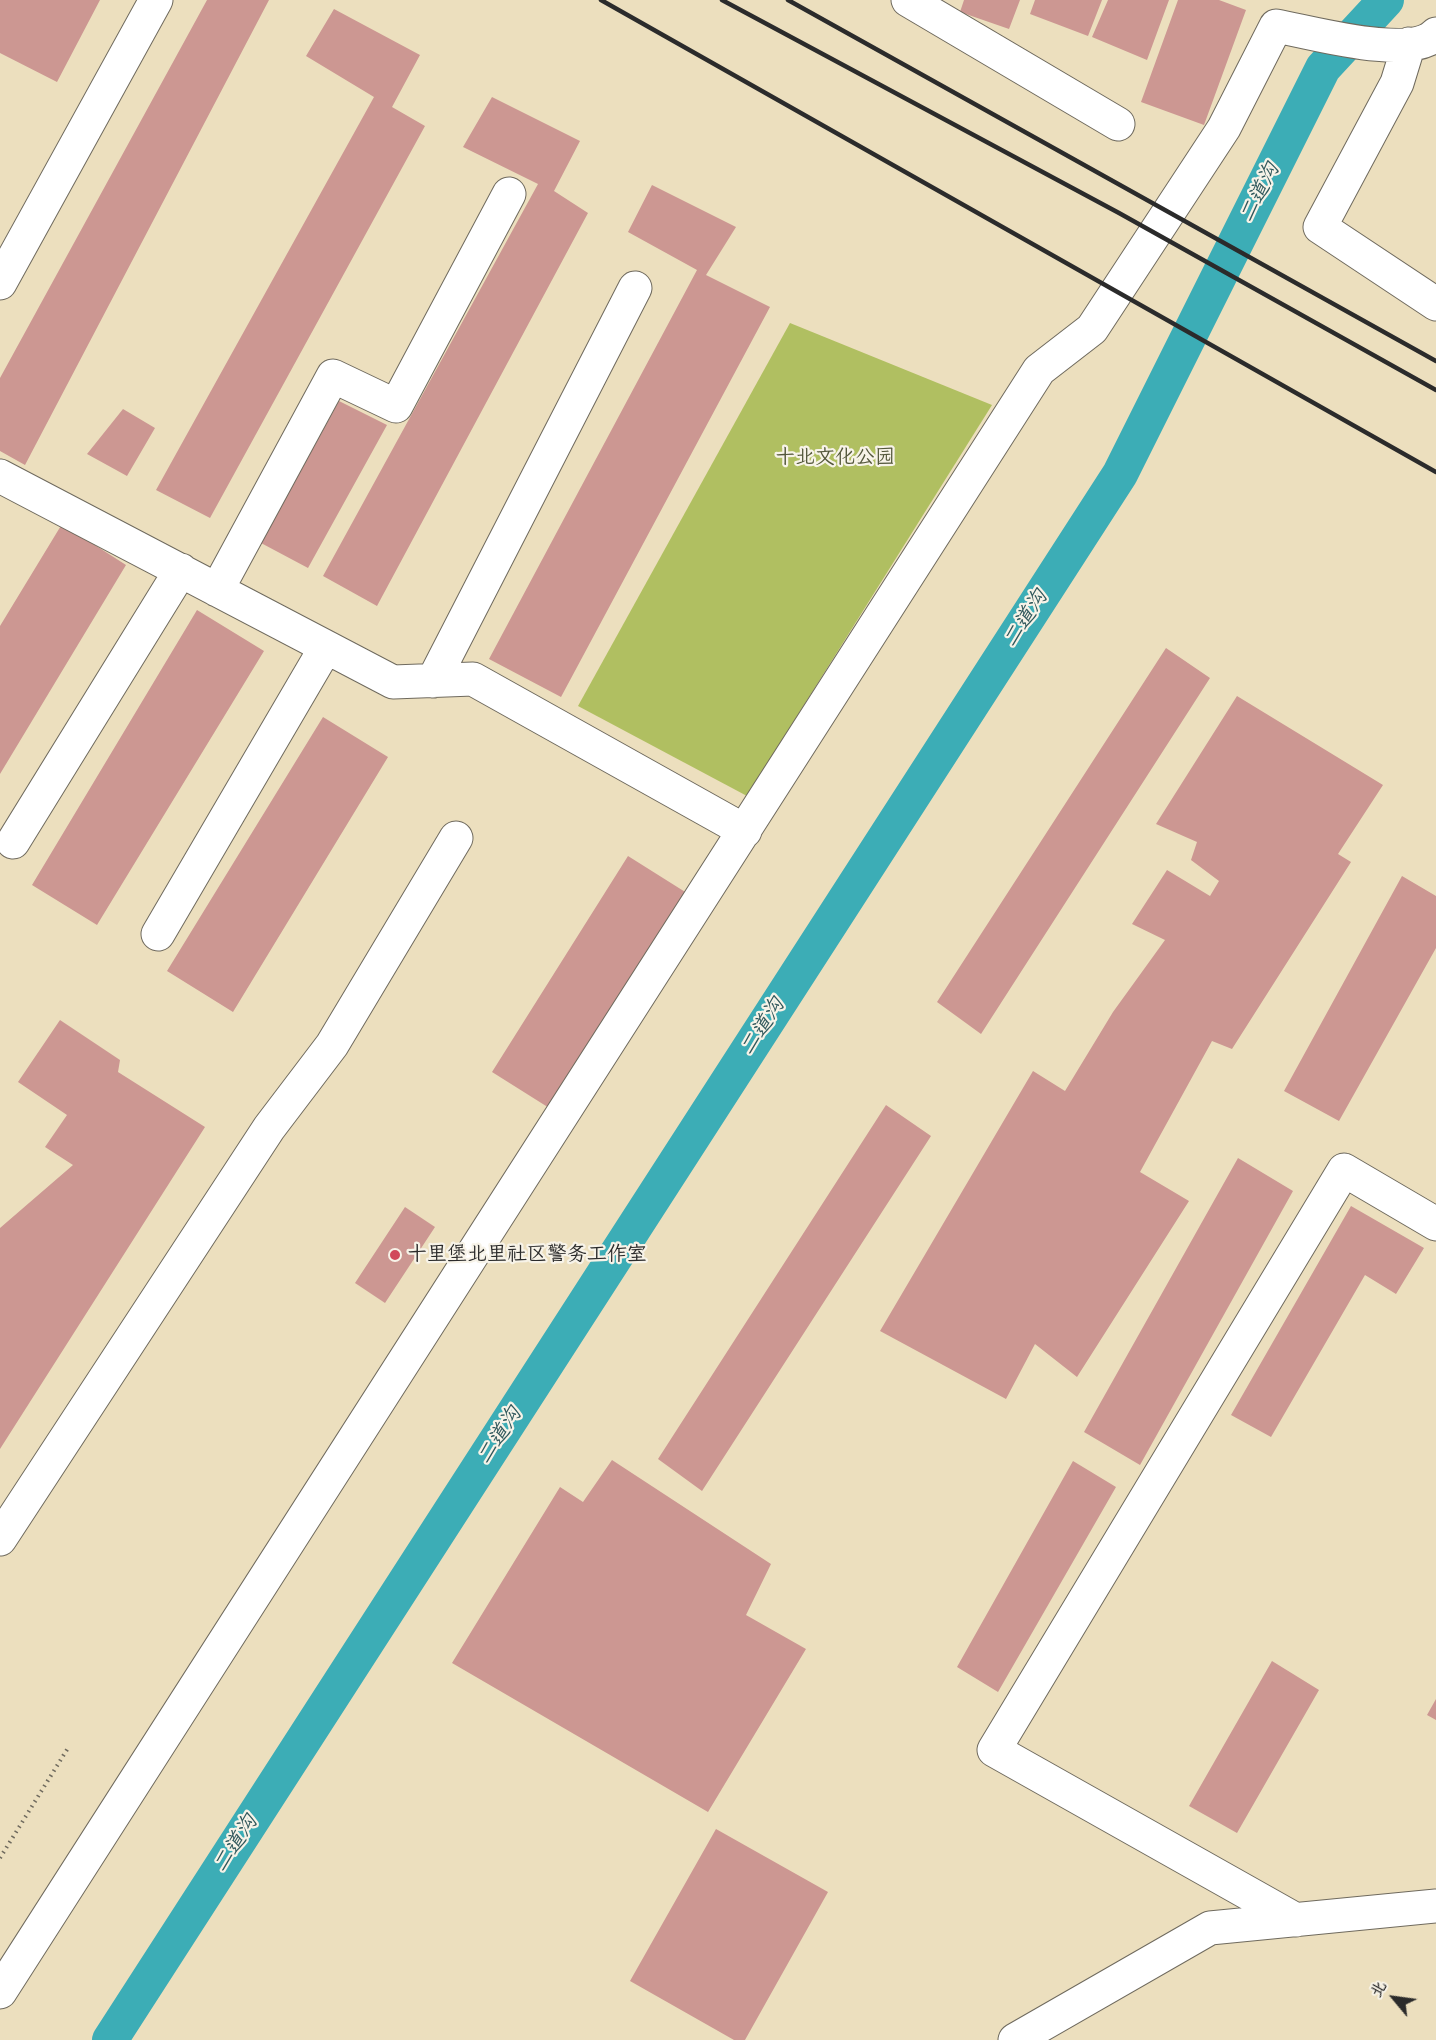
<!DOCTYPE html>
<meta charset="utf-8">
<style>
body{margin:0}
#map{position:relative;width:1436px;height:2040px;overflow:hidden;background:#ecdfbe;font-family:Sriracha,"LXGW WenKai TC",sans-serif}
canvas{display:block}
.north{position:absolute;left:1364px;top:1968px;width:60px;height:60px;-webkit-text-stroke:4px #f7f3e8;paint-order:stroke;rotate:299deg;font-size:16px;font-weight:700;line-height:24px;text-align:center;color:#2b2b2b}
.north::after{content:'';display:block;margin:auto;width:21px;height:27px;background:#2b2b2b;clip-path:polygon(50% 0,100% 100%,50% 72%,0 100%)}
</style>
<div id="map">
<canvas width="1436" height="2040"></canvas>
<div class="north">北</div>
</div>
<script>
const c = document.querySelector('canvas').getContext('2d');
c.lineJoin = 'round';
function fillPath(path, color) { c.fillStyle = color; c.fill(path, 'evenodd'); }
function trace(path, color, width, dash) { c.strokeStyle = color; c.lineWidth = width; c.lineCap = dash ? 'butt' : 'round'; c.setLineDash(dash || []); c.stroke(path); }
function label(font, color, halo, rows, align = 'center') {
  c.font = font + ' Sriracha,"LXGW WenKai TC",sans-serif'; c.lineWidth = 4.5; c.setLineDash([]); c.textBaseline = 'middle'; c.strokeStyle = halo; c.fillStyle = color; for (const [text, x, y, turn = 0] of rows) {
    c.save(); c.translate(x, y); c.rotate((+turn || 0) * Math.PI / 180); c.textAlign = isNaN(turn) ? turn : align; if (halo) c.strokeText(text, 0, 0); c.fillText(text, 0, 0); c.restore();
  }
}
fillPath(new Path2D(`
 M790,323L992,405L747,796L578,706Z`), '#b0bf61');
trace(new Path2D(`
 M110,2040L1120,474L1323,68L1386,0`), '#3cadb6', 36);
fillPath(new Path2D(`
 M0,0H100L57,82L0,53Z
 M207,0H269L25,465L0,451V378Z
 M964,0H1020L1009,29L960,12Z
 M1035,0H1102L1088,36L1030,14Z
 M1108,0H1169L1147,60L1092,37Z
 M1178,0H1219L1246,10L1204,125L1141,102Z
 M334,9L420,55L392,107L425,126L210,518L156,490L374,97L306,56Z
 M492,97L580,141L554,191L588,213L377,606L323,576L538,184L463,147Z
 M652,185L736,227L706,275L770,307L561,697L489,659L697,270L628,232Z
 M339,401L387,425L308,568L261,543Z
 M123,409L155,428L127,476L87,454Z
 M62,524L126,565L0,774V626Z
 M197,610L264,651L97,925L32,885Z
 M1166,648L1210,678L981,1034L937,1002Z
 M1237,696L1383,785L1338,854L1351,862L1232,1049L1212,1041L1140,1172L1189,1201L1077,1377L1035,1344L1006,1399L880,1331L1033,1071L1065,1091L1113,1012L1165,940L1132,924L1167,870L1210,896L1219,881L1191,860L1197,842L1156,824Z
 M323,717L388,757L233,1012L167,971Z
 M628,856L690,895L554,1111L492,1072Z
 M1402,876L1436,896V948L1339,1121L1284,1091Z
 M60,1020L120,1060L118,1072L205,1127L0,1449V1228L73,1165L45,1147L67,1115L18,1082Z
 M886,1105L931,1136L702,1491L658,1459Z
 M1238,1158L1293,1191L1140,1465L1084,1432Z
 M1351,1206L1424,1248L1396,1294L1365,1275L1271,1437L1231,1415Z
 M405,1207L435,1227L385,1303L355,1283Z
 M612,1460L771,1564L746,1615L806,1649L708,1812L452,1663L560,1487L583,1502Z
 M1073,1461L1116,1487L998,1692L957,1667Z
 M1272,1661L1319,1690L1237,1833L1189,1806Z
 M1436,1699V1720L1427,1715Z
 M716,1829L828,1892L745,2040H734L630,1981Z`), '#cc9792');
const minor = new Path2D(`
 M908,0L1118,124
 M1409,44L1397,83L1320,227L1436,304
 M0,283L156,0
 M0,476L393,682L473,679L745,831
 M217,590L333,376L396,406L509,194
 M433,681L635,288
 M13,842L181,570
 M158,934L326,647
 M0,1539L269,1128L332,1045L456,838
 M1296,1920L994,1750L1344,1170L1436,1224
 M0,1992L1039,370L1092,329L1224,128L1276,26C1311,32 1411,61 1436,34
 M1015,2040L1210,1928L1436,1906`);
trace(minor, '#6f6a5e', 35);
trace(new Path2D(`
 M0,1858L68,1748`), '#6f6a5e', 4, [1.5, 4.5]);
trace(minor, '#fff', 33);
trace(new Path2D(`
 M601,0L1436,472
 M722,0L1119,213L1436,390
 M788,0L1436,361`), '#2b2b2b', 4.5);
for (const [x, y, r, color] of [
 [395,1255,6,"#d1495b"]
]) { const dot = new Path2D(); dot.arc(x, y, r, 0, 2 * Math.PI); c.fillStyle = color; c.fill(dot); trace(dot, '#f7f3e8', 2); }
label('20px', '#53573b', '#f7f3e8', [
 ["十北文化公园",835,458]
]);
label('20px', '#2b2b2b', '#f7f3e8', [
 ["十里堡北里社区警务工作室",407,1255]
], 'left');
label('italic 21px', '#31585c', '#f7f3e8', [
 ["二道沟",1260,193,-63],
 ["二道沟",1026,619,-57],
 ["二道沟",763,1027,-57],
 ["二道沟",500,1436,-57],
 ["二道沟",236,1844,-57]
]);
</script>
